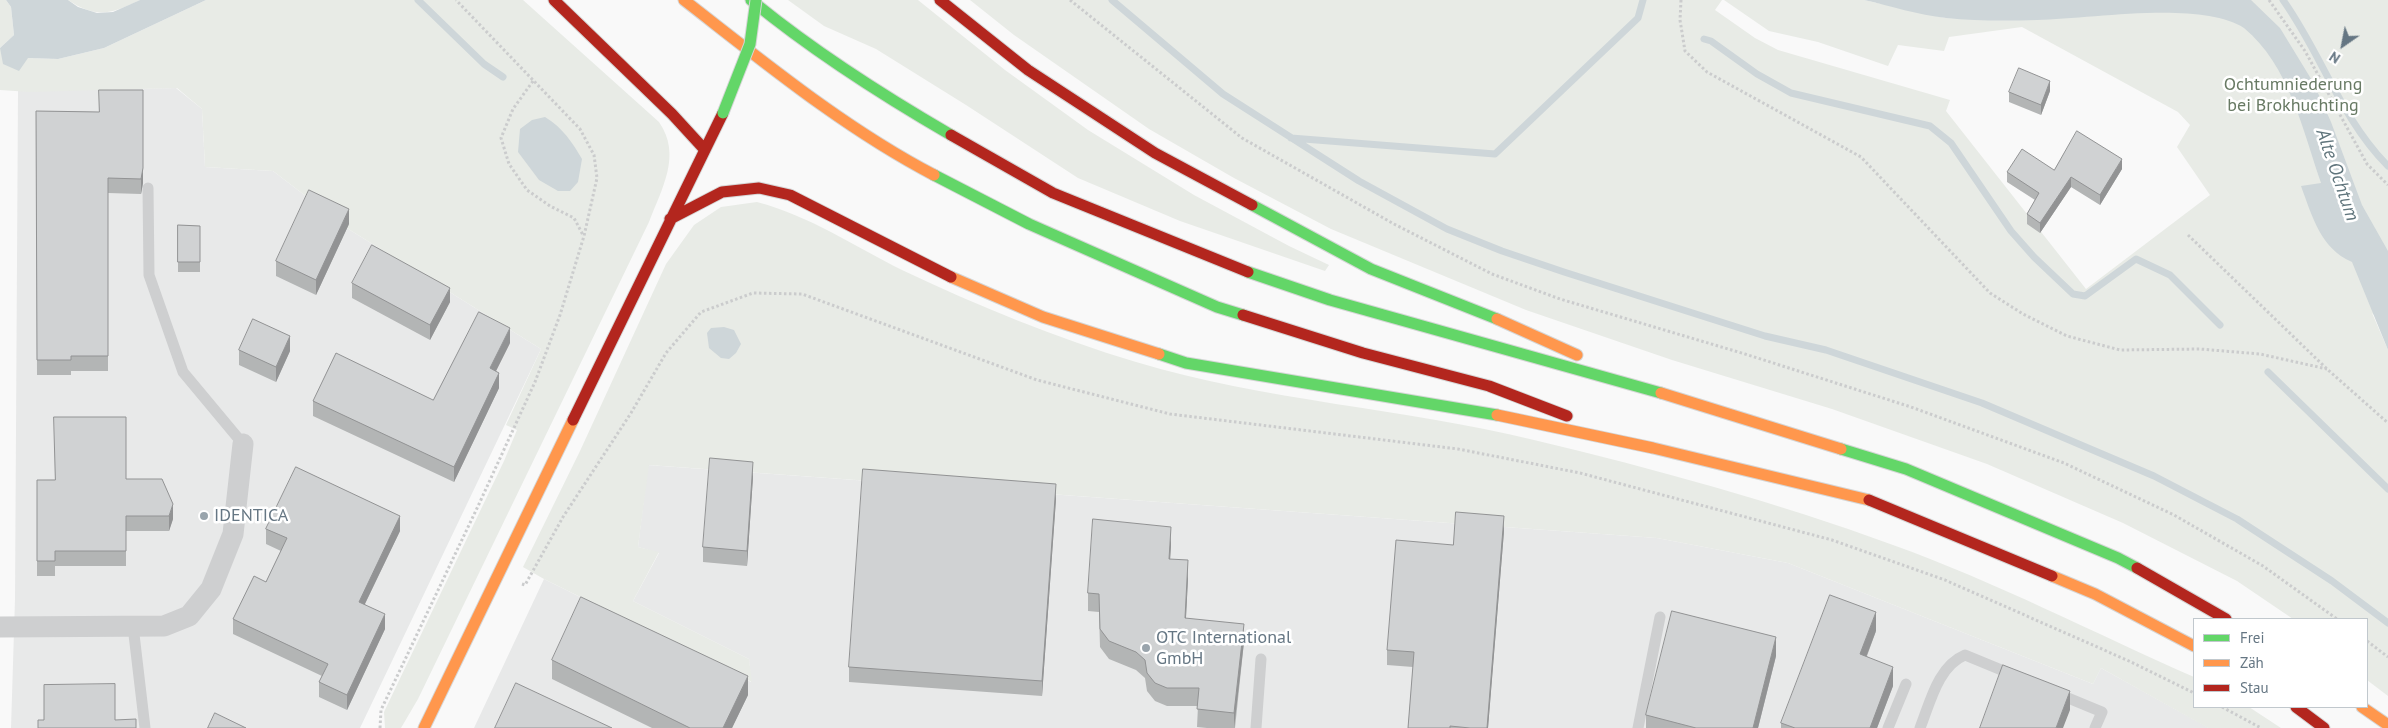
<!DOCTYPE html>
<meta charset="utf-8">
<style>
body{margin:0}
#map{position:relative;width:2388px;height:728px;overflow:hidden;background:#f9f9f9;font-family:"PT Sans",sans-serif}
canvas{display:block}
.legend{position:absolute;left:2193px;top:618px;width:175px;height:90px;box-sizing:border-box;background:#fff;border:1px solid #c1c8cd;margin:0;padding:6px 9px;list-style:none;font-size:15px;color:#657683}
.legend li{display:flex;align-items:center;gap:10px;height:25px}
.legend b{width:25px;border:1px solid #c1c8cd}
.north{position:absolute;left:2318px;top:20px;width:50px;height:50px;-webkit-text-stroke:4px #fff;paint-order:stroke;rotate:213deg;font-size:14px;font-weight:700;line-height:20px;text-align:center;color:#657683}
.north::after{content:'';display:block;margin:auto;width:18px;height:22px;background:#657683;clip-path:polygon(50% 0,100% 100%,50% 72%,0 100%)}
</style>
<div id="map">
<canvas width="2388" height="728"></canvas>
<ul class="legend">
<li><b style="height:6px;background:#63d668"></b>Frei</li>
<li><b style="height:6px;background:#ff974d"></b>Zäh</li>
<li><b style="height:6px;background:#b3261e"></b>Stau</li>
</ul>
<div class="north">N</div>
</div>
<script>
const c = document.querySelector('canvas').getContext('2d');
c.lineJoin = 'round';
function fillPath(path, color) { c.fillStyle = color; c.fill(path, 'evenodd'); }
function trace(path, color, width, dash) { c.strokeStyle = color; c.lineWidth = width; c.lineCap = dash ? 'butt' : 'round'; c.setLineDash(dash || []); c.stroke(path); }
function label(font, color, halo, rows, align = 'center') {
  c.font = font + ' "PT Sans",sans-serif'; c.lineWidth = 5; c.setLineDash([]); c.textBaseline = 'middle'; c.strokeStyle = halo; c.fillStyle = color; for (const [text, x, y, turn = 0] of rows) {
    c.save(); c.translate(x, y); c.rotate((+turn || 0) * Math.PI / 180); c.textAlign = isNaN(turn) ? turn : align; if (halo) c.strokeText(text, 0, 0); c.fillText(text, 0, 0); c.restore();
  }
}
fillPath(new Path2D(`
 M176,88L202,109L205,167L273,171L350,230L541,349L360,728H11L15,599L18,91Z
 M648,465L1657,538L1788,563L2093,684L2101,668L2209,728H474L544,579L751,682L749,659L633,601L659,553L638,547Z`), '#e8e9e9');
fillPath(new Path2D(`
 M0,0H6L11,7L14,35L0,48L28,58L58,59L104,48L206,0H523L659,122C682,155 662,188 649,222L418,699L401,728H385L384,712L504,461L517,430L506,425L541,349L350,230L273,171L205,167L202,109L177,88L30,92L0,90Z
 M68,0H140C111,14 97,19 68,0Z
 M788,0H918L1005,70L1088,130L1194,195L1289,246L1329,265L1325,271L1180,221L1078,178L966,105L876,49L824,26Z
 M970,0H1722L1715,10L1755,38L1778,50L1950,100L1946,111L2086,289L2210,195L2177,147L2190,125L2178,112L2022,27L1949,37L1944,51L1898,45L1888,66L1818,42L1769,31L1724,0H1864L1945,18L1983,19L1890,0H2388V329L2372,313L2388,350V696L2367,680V619H2293L2237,581L2123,523L1987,464L1832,409L1672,360L1526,310L1331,229L1234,178L1149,129L1014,35Z
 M757,202C810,216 854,246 902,270C978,306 1056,338 1136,362C1266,401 1402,408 1534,440C1655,469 1776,502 1893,545C1996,582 2094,633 2194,677V707H2249L2281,728H2208L2101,668L2093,684L1788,563L1657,538L649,465L638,547L659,552L633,601L749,659L752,682L544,579L523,567L580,451L666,264L694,225L721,207Z`), '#e8ebe6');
fillPath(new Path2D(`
 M6,0H68L78,7L97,13L113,12L140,0H206L104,48L58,59L28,58L19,71L3,64L0,48L14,35L11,7Z
 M1864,0H2251L2280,28L2313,82L2331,122L2362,205L2388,251V350L2352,262C2321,249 2312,216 2301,186L2321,183C2303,131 2289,65 2244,28C2201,0 2091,19 2037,20C2007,21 1975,21 1946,18C1918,15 1891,6 1864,0Z
 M545,117C563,128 572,142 582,159L578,182L570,191H558L539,180L518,152L520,129L532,120Z
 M724,327L734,330L741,344L736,353L729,359L721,358L709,348L707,333L711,328Z`), '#ced6d9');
trace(new Path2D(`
 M418,0L484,64L503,77
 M1112,0L1223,94L1359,181L1447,229L1502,251L1564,272L1765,336L1826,350L1982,403L2154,476L2237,519L2332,581L2388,623
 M2283,0C2321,53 2341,119 2388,166
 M1704,39L1711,41L1757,74L1791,93L1930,126L1951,143L2011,231L2034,257L2073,294L2085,296L2136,259L2170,275L2220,325
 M1291,138L1495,154L1638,18L1643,0
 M2268,372L2388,489`), '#ced6d9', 7);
const fast = new Path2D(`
 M751,0C813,51 882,95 951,135
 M934,175L1029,224L1217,307L1243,315
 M1252,205L1371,269L1497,319
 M1248,272L1330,300L1661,393
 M1159,354L1186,363L1497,415
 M1841,449L1906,469L2118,558L2137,568`);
const slow = new Path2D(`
 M684,0C764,62 844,128 934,175
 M951,277L1043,317L1159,354
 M1497,319L1577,355
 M1661,393L1841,449
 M1497,415L1653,448L1869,500
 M2052,576L2095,594L2194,646
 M2362,707L2388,725
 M424,728L573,420`);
const jam = new Path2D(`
 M554,0L672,114L705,150
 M940,0L1028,70L1155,153L1252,205
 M951,135L1053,193L1248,272
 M670,219L722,192L759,188L790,195L951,277
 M1243,315L1363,353L1489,386L1567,416
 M573,420L723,113
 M1869,500L2052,576
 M2137,568L2226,619
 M2296,707L2324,728`);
trace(fast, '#d5d6d6', 13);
trace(slow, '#d5d6d6', 13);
trace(jam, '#d5d6d6', 13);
trace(new Path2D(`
 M1070,0L1242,138L1394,224L1492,274L1560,299L1745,354L1911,407L2064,463L2174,515L2263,566L2337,619
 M1681,0L1680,20L1685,51L1707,72L1861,157L1990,293L2023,314L2067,336L2120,350L2200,349L2260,354L2327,369
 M2269,0L2305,51L2367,164L2388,185
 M533,81L513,109L501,138L509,164L527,190L550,206L574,218L583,235
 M2188,235L2327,369L2388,423
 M522,584L525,585L563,517L631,413L666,353L701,312L753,293L802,294L1037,380L1170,414L1458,449L1580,473L1832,540L1945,580L2129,661L2194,693
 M2367,641L2388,657
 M2222,707L2261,728
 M380,728L381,710L479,504L535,382L560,315L584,236L597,178L594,155L580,129L456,0`), '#cbcccd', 3, [2.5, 2.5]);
trace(new Path2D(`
 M148,188L149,275L183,372L243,444
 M133,626L145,728
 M2056,693L2102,712L2095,728
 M1256,728L1261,659
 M1638,728L1660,617
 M1888,728L1906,684
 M1920,728C1930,703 1938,666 1965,655L2016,676`), '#cecfd0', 11);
trace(new Path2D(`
 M0,627L164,626L189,616L211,589L233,534L243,444`), '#cecfd0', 21);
trace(fast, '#63d668', 11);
trace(slow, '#ff974d', 11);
trace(jam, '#b3261e', 11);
const fastBridge = new Path2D(`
 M723,113L750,44L756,0`);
trace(fastBridge, '#d5d6d6', 13, []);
trace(fastBridge, '#63d668', 11);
fillPath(new Path2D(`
 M143,90V183L141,194L108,193V371H71V375H37L36,111L99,112Z
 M2050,91L2041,115L2009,102V92Z
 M2122,169L2100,205L2071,187L2040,233L2027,224V214L2035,200L2007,182V172Z
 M349,224L316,295L276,276V261Z
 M178,225L200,226V272H178Z
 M352,283L450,302L430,340L352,298Z
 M510,343L496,371L499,388L454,482L313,416V401L433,400Z
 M239,350L290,351L276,382L239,365Z
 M753,477L747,566L703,562V547Z
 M126,479L173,519L169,531H126V566H55V576H37V480Z
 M1056,499L1042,696L849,682V667Z
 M266,529L400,531L365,604L385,629L347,710L319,697V682L322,676L233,634V619L266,582L281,551L266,544Z
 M1504,531L1488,728H1408L1413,667L1387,665V650L1453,545Z
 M1171,545L1170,559L1188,578L1186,618L1244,642L1235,728H1207L1197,727L1198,706H1167L1155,701L1147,691L1145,678L1136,670L1109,659L1100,647L1099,612L1088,611V593Z
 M1876,631L1867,656L1893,686L1877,728H1781V723Z
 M1776,656L1758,728H1646V715Z
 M552,660L748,695L732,728H652L552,679Z`), '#b3b5b5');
fillPath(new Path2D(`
 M2050,81V91L2041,115V105Z
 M2122,159V169L2100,205V195Z
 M143,168V183L141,194V179Z
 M2071,177V187L2040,233V223Z
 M349,209V224L316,295V280Z
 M450,288V302L430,340V325Z
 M510,328V343L490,383V368Z
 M290,336V351L276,382V367Z
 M499,373V388L454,482V467Z
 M753,462V477L747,566V551Z
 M1056,484V499L1042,696V681Z
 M173,504V519L169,531V516Z
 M400,516V531L359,616V602Z
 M1504,516V531L1488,728H1487Z
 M1171,527V545L1169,577V559Z
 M1188,560V578L1185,636V618Z
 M1876,612V631L1860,673V654Z
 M385,614V629L347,710V695Z
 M1244,624V642L1234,728V713Z
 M1776,637V656L1758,728H1753Z
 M1893,667V686L1877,728H1870Z
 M748,676V695L732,728H723Z
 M2070,691V710L2063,728H2056Z`), '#929394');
const building = new Path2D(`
 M2019,68L2050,81L2041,105L2009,92Z
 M99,90H143V168L141,179L108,178V356H71V360H37L36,111L99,112Z
 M2077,131L2122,159L2100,195L2071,177L2040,223L2027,214L2039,193L2007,172L2022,149L2054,170Z
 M309,190L349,209L316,280L276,261Z
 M178,225L200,226V262H178Z
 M372,245L450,288L430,325L352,283Z
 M479,312L510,328L490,368L499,373L454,467L313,401L336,353L433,400Z
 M253,319L290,336L276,367L239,350Z
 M54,417H126V479H162L173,504L169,516H126V551H55V561H37V480H55Z
 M710,458L753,462L747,551L703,547Z
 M296,467L400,516L359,602L385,614L347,695L319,682L328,664L233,619L254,576L266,582L287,538L266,529Z
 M863,469L1056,484L1042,681L849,667Z
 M1456,512L1504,516L1487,728H1470L1450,726V728H1408L1414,652L1387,650L1396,540L1453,545Z
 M1093,519L1171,527L1169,559L1188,560L1185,618L1244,624L1234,713L1197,709L1199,688H1167L1155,683L1147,673L1145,660L1136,652L1109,641L1100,629L1099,594L1088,593Z
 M1830,595L1876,612L1860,654L1893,667L1870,728H1795L1781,723Z
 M581,597L748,676L723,728H690L552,660Z
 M1672,611L1776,637L1753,728H1696L1646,715Z
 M2003,665L2070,691L2056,728H1980Z
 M516,683L612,728H495Z
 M115,684V720L136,719V728H38V720H44V685Z
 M215,713L246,728H208Z`);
fillPath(building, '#d0d2d3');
trace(building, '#929394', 1);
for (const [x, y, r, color] of [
 [204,516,5,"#99a4ac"],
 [1146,648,5,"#99a4ac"]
]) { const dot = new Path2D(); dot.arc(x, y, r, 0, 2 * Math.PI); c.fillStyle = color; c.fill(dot); trace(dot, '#fff', 2); }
label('18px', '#687a64', '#fff', [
 ["Ochtumniederung",2293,85],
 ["bei Brokhuchting",2293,106]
]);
label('18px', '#657683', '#fff', [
 ["IDENTICA",214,516],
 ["OTC International",1156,638],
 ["GmbH",1156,659]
], 'left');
label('italic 19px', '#60757c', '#fff', [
 ["Alte Ochtum",2337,175,71]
]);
</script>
